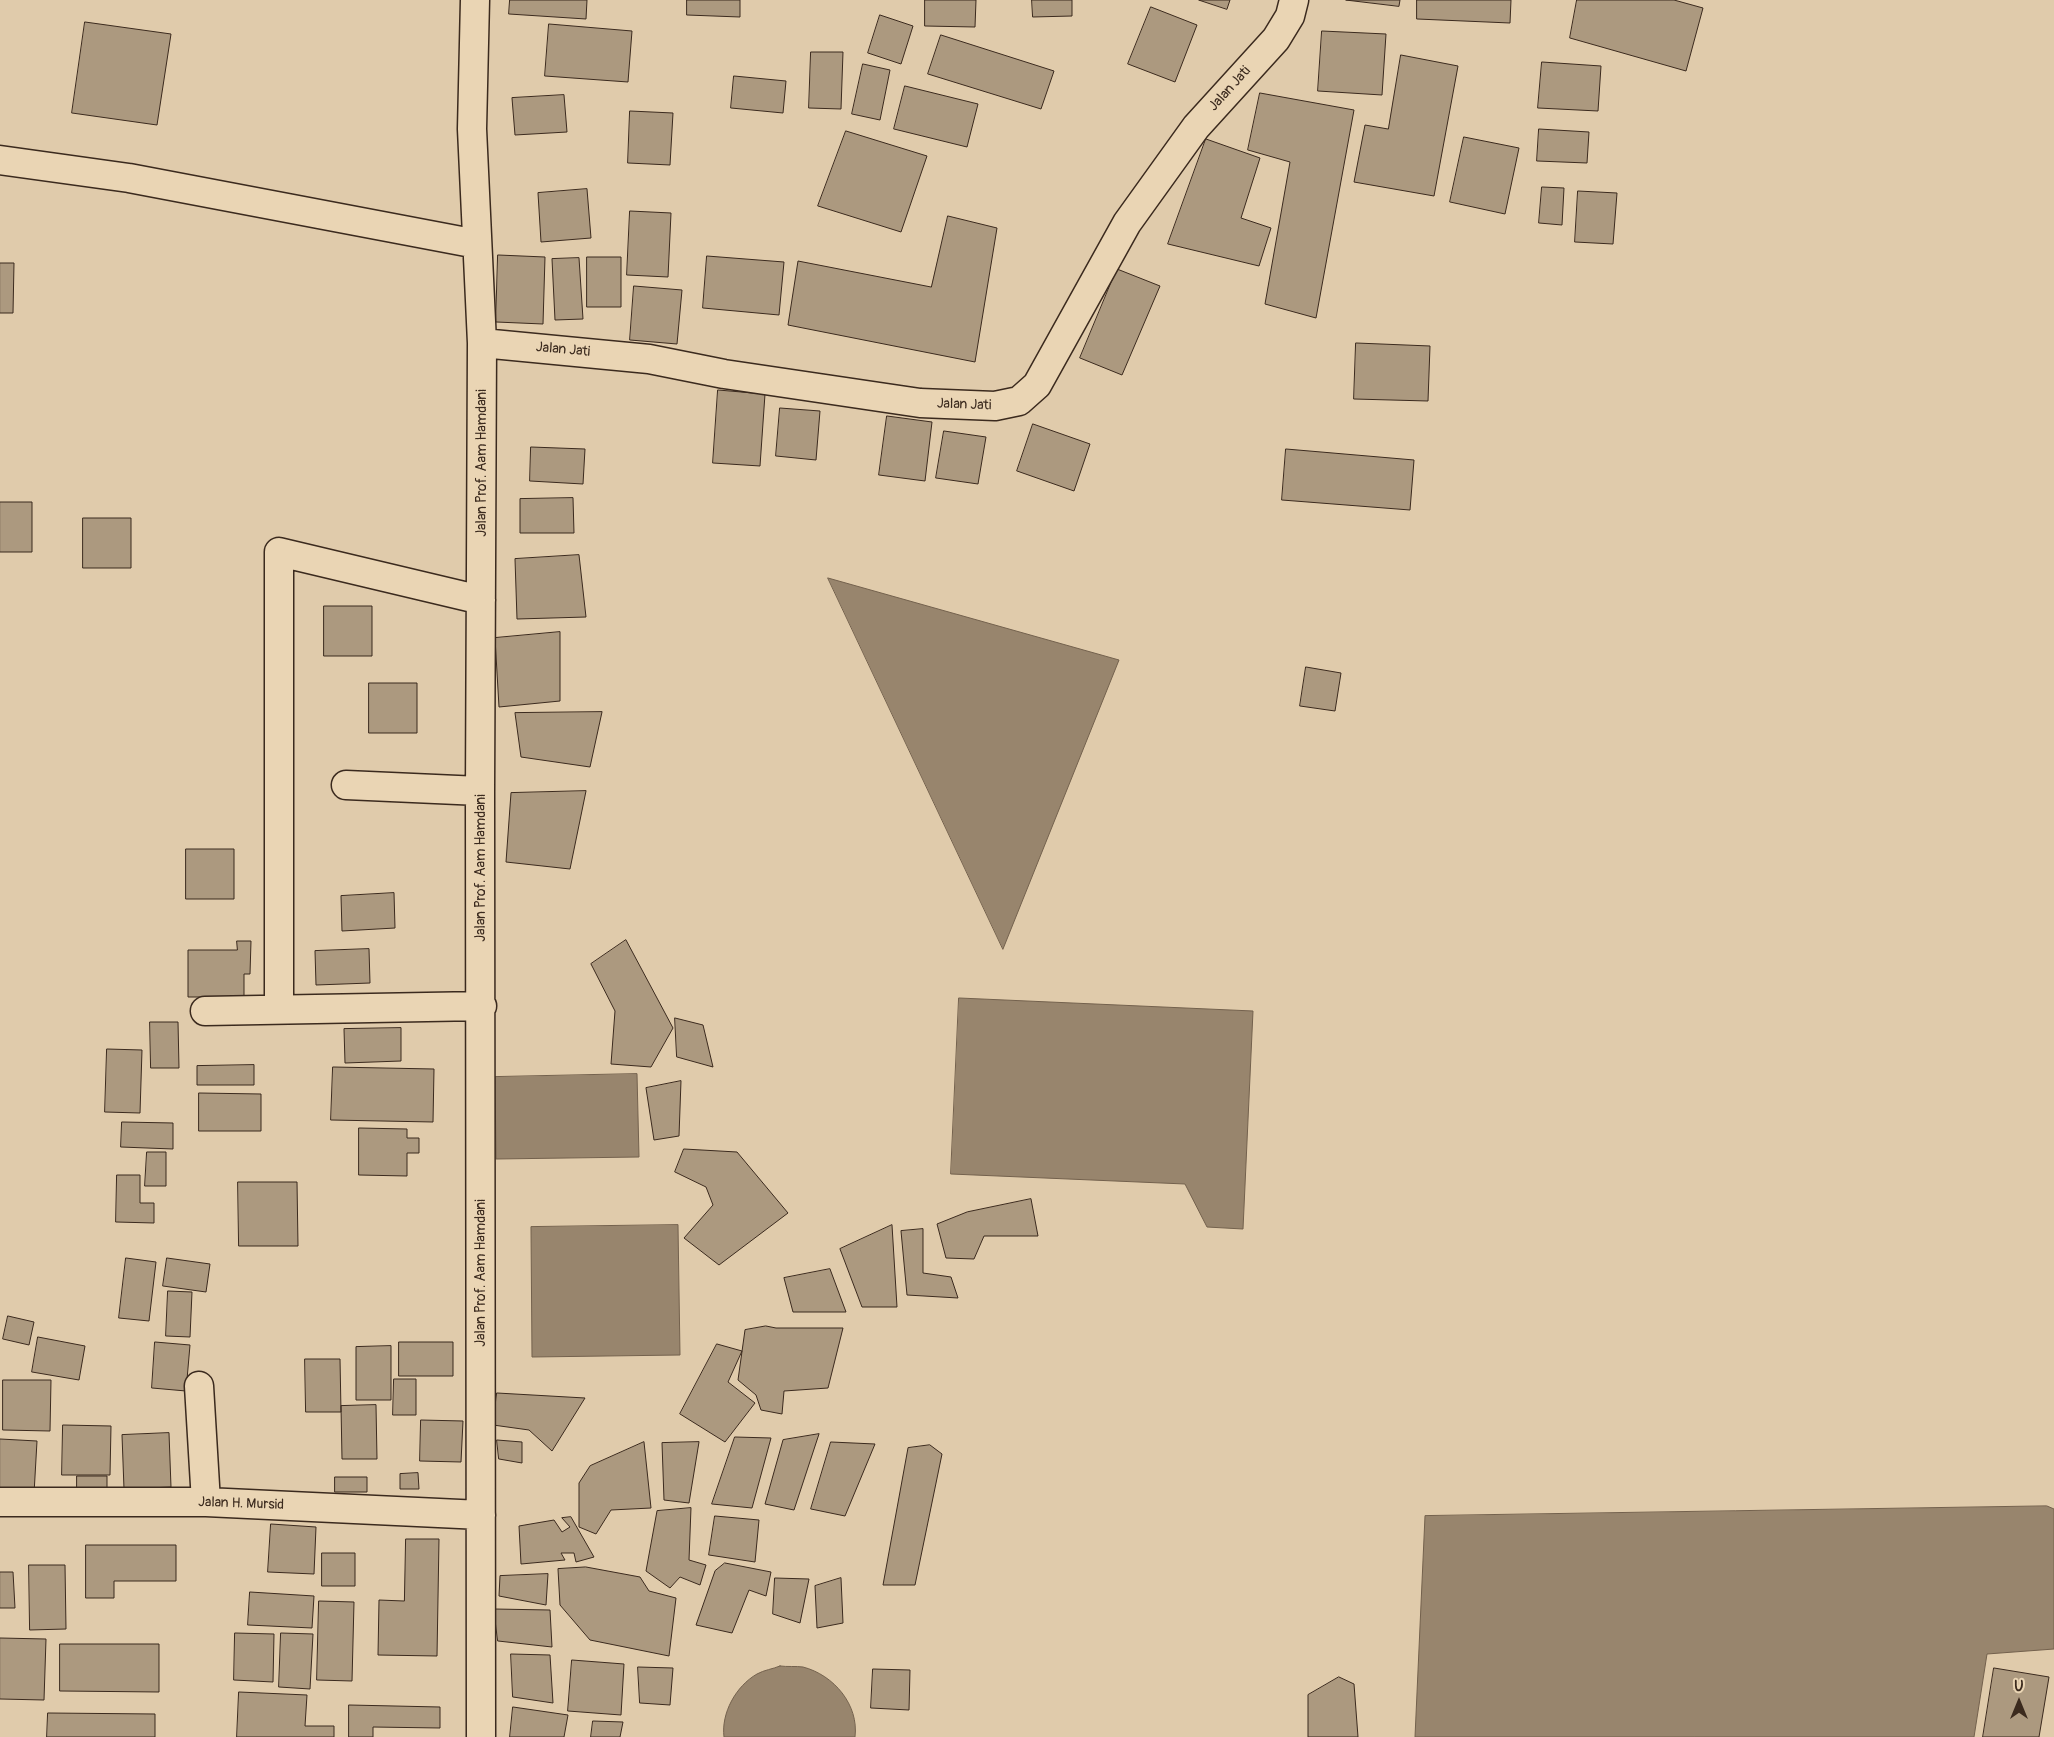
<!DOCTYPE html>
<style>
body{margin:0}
#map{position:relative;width:2054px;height:1737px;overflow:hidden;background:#e0cbab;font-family:Pangolin,sans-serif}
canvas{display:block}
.north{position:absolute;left:1994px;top:1677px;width:50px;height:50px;-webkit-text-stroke:4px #ead5b4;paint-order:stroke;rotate:0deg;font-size:14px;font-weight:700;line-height:20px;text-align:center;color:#3b2a1e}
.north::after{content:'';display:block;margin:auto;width:18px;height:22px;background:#3b2a1e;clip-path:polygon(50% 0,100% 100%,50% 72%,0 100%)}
</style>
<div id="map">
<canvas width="2054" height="1737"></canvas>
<div class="north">U</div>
</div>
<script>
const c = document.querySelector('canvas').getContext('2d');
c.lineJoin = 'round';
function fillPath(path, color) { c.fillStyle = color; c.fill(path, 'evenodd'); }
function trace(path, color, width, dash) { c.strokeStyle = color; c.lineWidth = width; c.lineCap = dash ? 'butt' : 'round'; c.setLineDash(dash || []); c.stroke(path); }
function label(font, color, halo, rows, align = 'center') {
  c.font = font + ' Pangolin,sans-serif'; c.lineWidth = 5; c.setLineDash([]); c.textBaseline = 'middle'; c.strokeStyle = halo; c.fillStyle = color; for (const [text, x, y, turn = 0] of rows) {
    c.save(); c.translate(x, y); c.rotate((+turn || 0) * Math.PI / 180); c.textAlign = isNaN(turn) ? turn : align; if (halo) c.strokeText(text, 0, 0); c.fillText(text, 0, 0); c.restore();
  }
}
const water = new Path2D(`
 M828,578L1119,660L1003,949Z
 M959,998L1253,1011L1243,1229L1207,1227L1185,1184L951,1174Z
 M637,1074L639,1157L496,1159L495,1077Z
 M678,1225L680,1355L532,1357L531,1227Z
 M2047,1506L2054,1509V1649L1987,1654L1974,1737H1415L1425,1516Z
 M780,1666C787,1667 796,1666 803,1667C834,1675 859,1705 855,1737H724C721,1713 736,1686 757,1674C764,1670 773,1669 780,1666Z`);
fillPath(water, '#98856d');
trace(water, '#73614d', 1);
const building = new Path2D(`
 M510,0H587L586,19L509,14Z
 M687,0H740V17L687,15Z
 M925,0H976L975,27L925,26Z
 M1032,0H1072V16L1033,17Z
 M1199,0H1230L1227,9Z
 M1346,0H1400L1399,6Z
 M1417,0H1511L1510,23L1417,19Z
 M1577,0H1674L1703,8L1686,71L1570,38Z
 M1151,7L1197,25L1175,82L1128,64Z
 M880,15L913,26L901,64L868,53Z
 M85,22L171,34L157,125L72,113Z
 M549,24L632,31L628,82L545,76Z
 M1322,31L1386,34L1382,95L1318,91Z
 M941,35L1054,71L1041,109L928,74Z
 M811,52H843L841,109L809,108Z
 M1401,55L1458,66L1434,196L1354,182L1365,125L1388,129Z
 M1542,62L1601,66L1598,111L1538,108Z
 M863,64L890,70L880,120L852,114Z
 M734,76L786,81L783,113L731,108Z
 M905,86L978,104L967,147L894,129Z
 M1260,93L1354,110L1316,318L1265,304L1290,162L1248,150Z
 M564,95L567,132L515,135L512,98Z
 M630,111L673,113L670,165L628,163Z
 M1539,129L1589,132L1587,163L1537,161Z
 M846,131L927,156L901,232L818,206Z
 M1464,137L1519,148L1505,214L1450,202Z
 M1206,139L1260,158L1241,218L1271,228L1259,266L1168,244Z
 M1542,187L1564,188L1562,225L1539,223Z
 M587,189L591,238L541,242L538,193Z
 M1578,191L1617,193L1613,244L1575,242Z
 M630,211L671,213L668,277L627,275Z
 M948,216L997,228L975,362L788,325L798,261L931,287Z
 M498,255L545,257L543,324L496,322Z
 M707,256L784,262L779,315L703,308Z
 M587,257H621V307H587Z
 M579,258L583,319L555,320L552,259Z
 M0,263H14L13,313H0Z
 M1117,269L1160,286L1122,375L1080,358Z
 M634,286L682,290L677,344L630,340Z
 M1356,343L1430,346L1428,401L1354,399Z
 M718,390L765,394L760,466L713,463Z
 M780,408L820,411L816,460L776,456Z
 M887,416L932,422L925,481L879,475Z
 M1033,424L1090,444L1074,491L1017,471Z
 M944,431L986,437L978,484L936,478Z
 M531,447L585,449L583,484L530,481Z
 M1286,449L1414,460L1410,510L1282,500Z
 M573,498L574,533H520V499Z
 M0,502H32V552H0Z
 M83,518H131V568H83Z
 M579,555L586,617L517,619L515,559Z
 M324,606H372V656H324Z
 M560,632V701L499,707L495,638Z
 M1306,667L1341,673L1335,711L1300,706Z
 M369,683H417V733H369Z
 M602,712L590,767L521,757L515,713Z
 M586,791L570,869L506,862L511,793Z
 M186,849H234V899H186Z
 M394,893L395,928L342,931L341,896Z
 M626,940L673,1028L651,1067L611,1064L615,1011L591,964Z
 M237,941H251L250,974H244V997H188V950H237Z
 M369,949L370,983L316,985L315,951Z
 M675,1018L703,1025L713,1067L677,1057Z
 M150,1022H178L179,1068H151Z
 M401,1028V1061L345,1063L344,1029Z
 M107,1049L142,1050L140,1113L105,1112Z
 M254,1065V1085H197V1066Z
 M333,1067L434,1069L433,1122L331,1120Z
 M681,1081L679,1136L654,1140L646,1088Z
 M199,1093L261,1094V1131H199Z
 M122,1122L173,1123V1149L121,1147Z
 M359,1128L407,1129V1138H419V1153H407V1176L359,1175Z
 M684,1149L737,1152L788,1213L719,1265L684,1238L713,1205L706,1187L675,1172Z
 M147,1152H166V1186H145Z
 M117,1175H140V1203H154V1223L116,1222Z
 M238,1182H297L298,1246H239Z
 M1031,1199L1038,1236H984L974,1259L946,1258L937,1224L967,1212Z
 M892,1225L897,1307H862L840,1249Z
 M923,1229V1273L951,1277L958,1298L907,1295L901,1231Z
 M126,1258L156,1262L149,1321L119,1318Z
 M167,1258L210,1264L206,1292L163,1286Z
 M830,1269L846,1312H793L784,1278Z
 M168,1291L192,1292L190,1337L166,1336Z
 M8,1316L34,1322L29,1345L3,1339Z
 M766,1326L776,1328H843L828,1388L784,1391L782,1414L761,1410L756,1395L738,1380L745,1330Z
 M38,1337L85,1346L79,1380L32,1372Z
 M155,1342L190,1345L186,1391L152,1388Z
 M399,1342H453V1376H399Z
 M717,1344L742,1351L728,1382L755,1403L725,1442L680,1414Z
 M391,1346V1400H356V1347Z
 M305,1359H340L341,1412H306Z
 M394,1379H416V1415H393Z
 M3,1380H51L50,1431L3,1430Z
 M497,1393L585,1398L552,1451L529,1430L493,1425Z
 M376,1405L377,1459H342L341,1406Z
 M421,1420L463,1421L461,1462L420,1461Z
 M63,1425L111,1426L110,1475H62Z
 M169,1433L171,1487L124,1489L122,1435Z
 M819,1434L794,1510L765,1504L783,1440Z
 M735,1437L771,1438L752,1508L712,1504Z
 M0,1439L37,1441L34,1494L0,1492Z
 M497,1440L522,1442V1463L499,1459Z
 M644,1442L651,1508L611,1510L596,1534L579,1527V1483L590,1466Z
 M699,1442L689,1503L664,1500L662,1443Z
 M831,1442L875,1444L845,1516L811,1509Z
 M930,1445L942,1454L915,1585H883L908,1448Z
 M418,1473L419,1489H400V1474Z
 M77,1476H107V1496H77Z
 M335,1477H367V1492H335Z
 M691,1508L689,1560L706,1565L700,1585L680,1577L670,1588L646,1571L657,1511Z
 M715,1516L759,1520L755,1562L709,1555Z
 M571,1517L594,1557L576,1562L574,1553H561L565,1560L521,1564L519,1526L554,1520L562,1532L570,1527L562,1518Z
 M271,1524L316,1527L314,1574L268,1572Z
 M406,1539H439L437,1656L378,1655L379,1600L404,1601Z
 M86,1545H176V1581H114V1598H86Z
 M322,1553H355V1586H322Z
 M725,1563L771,1572L766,1596L749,1590L732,1633L696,1625L715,1571Z
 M29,1565H65L66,1629L30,1630Z
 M586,1567L640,1577L649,1591L676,1598L669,1656L590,1640L560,1605L558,1569Z
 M0,1572H13L15,1608H0Z
 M548,1574L546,1605L499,1596L500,1576Z
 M775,1578L809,1579L800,1623L773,1614Z
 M841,1578L843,1623L817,1628L815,1586Z
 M250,1592L314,1596L312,1628L248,1625Z
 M319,1601L354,1602L352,1681L317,1680Z
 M494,1609L550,1610L552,1647L498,1641Z
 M235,1633L274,1634L273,1682L234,1680Z
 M281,1633L313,1634L310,1689L279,1687Z
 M0,1638L46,1639L44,1700L0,1699Z
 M60,1644H159V1692L60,1691Z
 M511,1654L550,1655L553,1703L513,1697Z
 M572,1660L624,1664L621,1715L568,1711Z
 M638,1667L673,1668L670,1705L640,1703Z
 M1994,1668L2049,1677L2039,1737H1983Z
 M873,1669L910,1670L909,1710L871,1708Z
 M1339,1677L1354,1684L1358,1737H1308V1695Z
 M239,1692L307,1695L305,1726H334V1737H237Z
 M349,1705L440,1707V1728L373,1727V1737H349Z
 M513,1707L568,1715L564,1737H510Z
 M48,1713L155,1714V1737H47Z
 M593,1721L623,1722L620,1737H591Z`);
fillPath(building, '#ac997f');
trace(building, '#3b2a1e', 1);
const street = new Path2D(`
 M475,0L472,129L482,343L480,791L481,1737
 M0,160L129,178L477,244
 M482,343L649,359L724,374L920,403L995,406L1019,401L1037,385L1127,223L1196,127L1276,39L1290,16L1294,0
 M346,785L480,791
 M279,1009V552L481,600
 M205,1011L482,1006
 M199,1386L206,1502
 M0,1502H206L481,1515`);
trace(street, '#3b2a1e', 31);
trace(street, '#ead5b4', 28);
label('14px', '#3b2a1e', '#ead5b4', [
 ["Jalan Jati",1230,89,-48],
 ["Jalan Jati",563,350,5],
 ["Jalan Jati",964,405,2],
 ["Jalan Prof. Aam Hamdani",482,463,-90],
 ["Jalan Prof. Aam Hamdani",481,868,-90],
 ["Jalan Prof. Aam Hamdani",481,1273,-90],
 ["Jalan H. Mursid",241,1504,2]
]);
</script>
